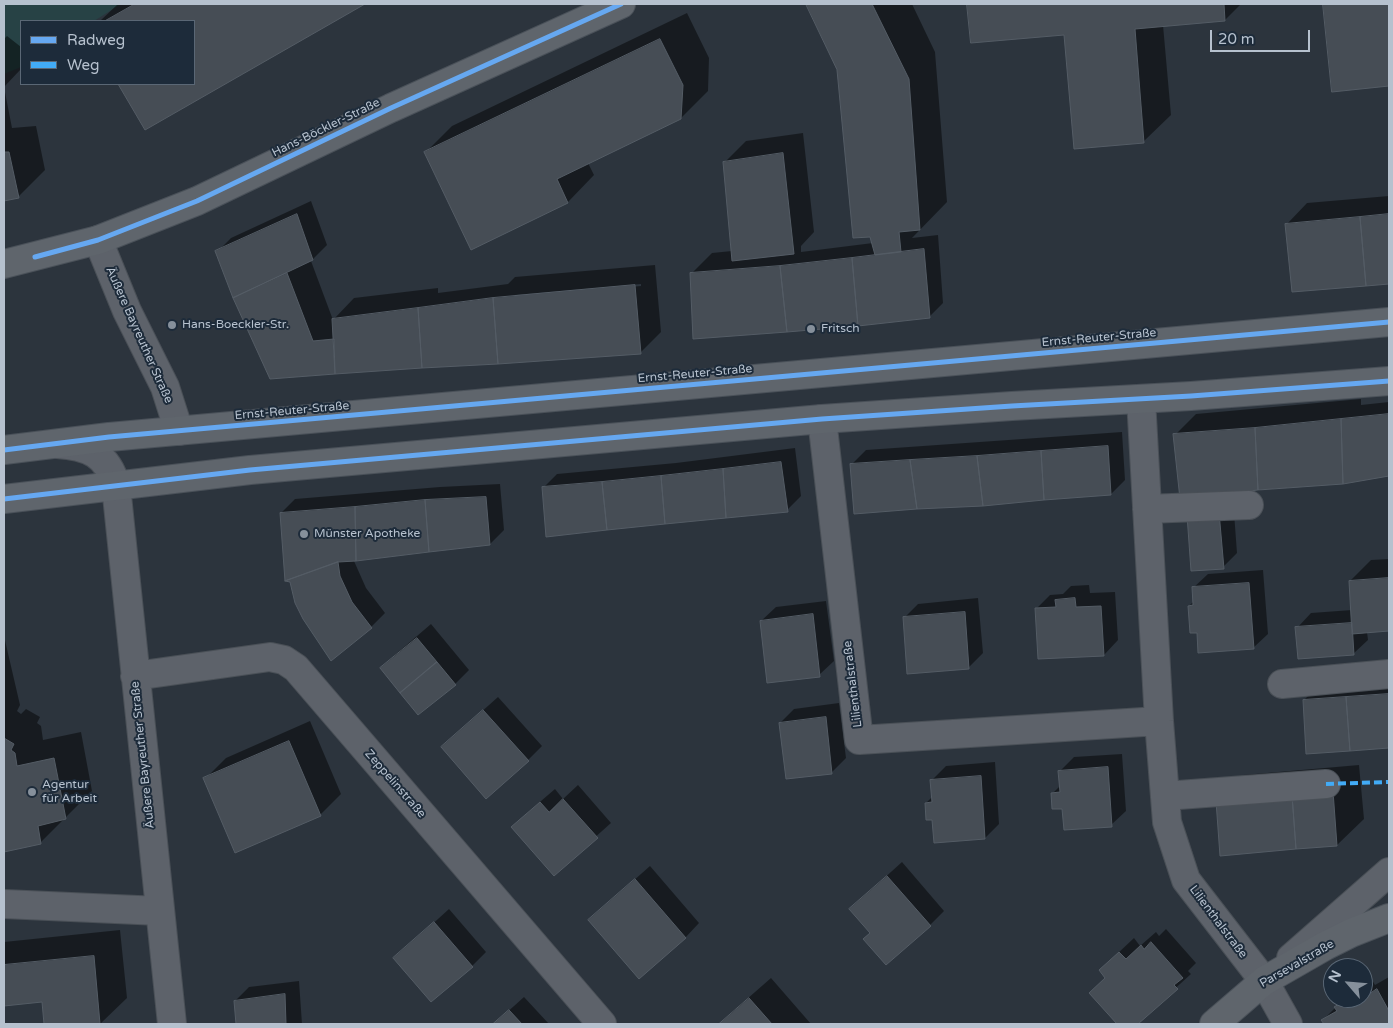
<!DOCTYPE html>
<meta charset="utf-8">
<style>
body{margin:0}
#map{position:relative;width:1393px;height:1028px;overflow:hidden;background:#2c343d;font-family:"Varela Round",sans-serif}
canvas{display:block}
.frame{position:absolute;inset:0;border:5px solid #b6c1ce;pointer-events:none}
.legend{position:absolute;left:20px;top:20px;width:175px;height:65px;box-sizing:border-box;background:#1d2b3a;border:1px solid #5a6775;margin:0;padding:6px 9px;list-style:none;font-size:15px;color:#b6c1ce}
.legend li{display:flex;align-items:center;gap:10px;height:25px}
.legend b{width:25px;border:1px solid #5a6775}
.north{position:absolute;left:1323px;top:958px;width:50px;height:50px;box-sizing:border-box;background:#1d2b3a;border:1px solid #5a6775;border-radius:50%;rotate:297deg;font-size:14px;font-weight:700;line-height:20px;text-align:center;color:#b6c1ce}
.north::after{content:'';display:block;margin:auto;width:18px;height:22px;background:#86909b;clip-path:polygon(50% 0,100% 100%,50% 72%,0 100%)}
.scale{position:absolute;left:1210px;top:30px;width:100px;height:22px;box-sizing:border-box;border:2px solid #b6c1ce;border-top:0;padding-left:6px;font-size:15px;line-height:18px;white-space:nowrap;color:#b6c1ce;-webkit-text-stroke:4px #1d2b3a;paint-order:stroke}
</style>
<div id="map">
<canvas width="1393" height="1028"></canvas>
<div class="frame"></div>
<ul class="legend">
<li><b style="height:6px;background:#66a8f1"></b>Radweg</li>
<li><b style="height:6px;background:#42abf6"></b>Weg</li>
</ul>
<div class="north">N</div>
<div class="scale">20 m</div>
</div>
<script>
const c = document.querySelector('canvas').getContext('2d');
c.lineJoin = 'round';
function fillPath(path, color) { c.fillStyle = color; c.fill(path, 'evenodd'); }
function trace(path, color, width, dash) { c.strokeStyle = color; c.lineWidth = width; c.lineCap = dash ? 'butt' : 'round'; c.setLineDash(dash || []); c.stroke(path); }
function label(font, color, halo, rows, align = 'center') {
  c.font = font + ' "Varela Round",sans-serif'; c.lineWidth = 4; c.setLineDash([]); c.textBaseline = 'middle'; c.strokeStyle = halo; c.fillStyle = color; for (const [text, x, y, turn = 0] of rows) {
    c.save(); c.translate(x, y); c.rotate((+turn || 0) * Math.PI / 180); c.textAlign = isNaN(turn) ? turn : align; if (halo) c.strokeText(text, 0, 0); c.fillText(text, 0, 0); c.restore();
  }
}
fillPath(new Path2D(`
 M4,4H121L94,21H21V67L4,74Z`), '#274245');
fillPath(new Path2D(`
 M118,4H362L146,129L120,84H194V21H100Z
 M808,4H912L935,52L947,202L912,238L938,235L943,303L929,317L691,274L712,253L732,251L725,162L746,141L803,133L814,232L801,246V252L873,243L838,70Z
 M969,4H1241L1225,20L1163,25L1171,115L1144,141L1075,148L1065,34L972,42Z
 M1324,4H1389V85L1333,91Z
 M687,13L709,58L708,91L681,118L588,163L594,175L568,202L425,153L452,126Z
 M7,36L21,47V69L4,87L12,128L36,126L45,170L19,196L4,199V39Z
 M1389,196V282L1293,291L1287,224L1307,203Z
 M311,201L327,245L311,261L333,320L354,298L438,288V293L508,284L515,277L655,265L661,332L640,353L271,377L234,297L217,252L231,238ZM641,284V286L515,297V295Z
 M1361,399V405L1389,402V475L1343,483L1181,497L1175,435L1196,414Z
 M1122,432L1125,480L1111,494L852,464L866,450Z
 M795,448L801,496L787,510L543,488L557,474L676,463Z
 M500,484L504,530L490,544L354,561L366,588L385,613L371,627L291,581L281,513L295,499L440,487Z
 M1233,499L1237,553L1223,567L1188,515Z
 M1389,559V630L1367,632L1368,640L1353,654L1297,628L1311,613L1352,610L1350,581L1371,560Z
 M1263,570L1268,634L1253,648L1198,631L1189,606L1194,601L1193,588L1208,574Z
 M1089,585L1090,593L1115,592L1118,640L1104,655L1036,609L1050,595L1063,594L1071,586Z
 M978,598L983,653L969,667L904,618L918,604Z
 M826,601L834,661L819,675L761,621L776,607Z
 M431,624L469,670L455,684L382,668L396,654Z
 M4,636L20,705L17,711L21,714L26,709L40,717L37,723L41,726L43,740L81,732L92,791L40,843L4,850Z
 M1389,681V746L1307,752L1304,700L1318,686Z
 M498,697L542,746L528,760L442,747Z
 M839,703L846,758L832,772L780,723L794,709Z
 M310,721L341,794L320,815L205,779L226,758Z
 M1122,754L1126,811L1111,825L1063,807L1052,794L1060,786V771L1074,757Z
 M995,762L999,824L985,838L933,819L926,803L933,796L932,780L946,766Z
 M1359,765L1364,819L1337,845L1217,801L1244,775Z
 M578,785L611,823L554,874L527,813L555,789L563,799Z
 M902,862L944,911L930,925L850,909Z
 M650,866L699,923L685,938L589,920Z
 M449,909L486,952L472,966L395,958Z
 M1166,929L1196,963L1188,971L1191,974L1136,1024H1119L1091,993L1106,977L1100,970L1134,938L1140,946L1156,932L1159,936Z
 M120,930L127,998L100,1024H45L43,1001L4,1004V942Z
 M1389,977V1024H1325L1323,1020L1345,998H1363V985L1372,980L1375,985Z
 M771,978L811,1024H720L731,1013Z
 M299,981L302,1024H237L235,1001L249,987Z
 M524,997L549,1024H494Z`), '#0007');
const building = new Path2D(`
 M135,4H365L145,130L118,84H194V21H105Z
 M806,4H872L909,79L920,230L899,232L901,252L875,255L870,237L853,238L837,70Z
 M967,4H1224L1225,21L1135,29L1144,143L1074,149L1064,35L971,43Z
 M1323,4H1389V86L1332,92Z
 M660,39L683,85L681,119L557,179L568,203L471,250L424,152Z
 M4,152H9L19,198L4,201Z
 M783,153L794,254L732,261L723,162Z
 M297,214L313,260L233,298L215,251Z
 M1389,214V284L1366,286L1360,217Z
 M1360,217L1366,286L1292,292L1285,224Z
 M924,249L930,318L858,326L852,258Z
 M852,258L858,326L787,332L780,266Z
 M780,266L787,332L693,339L690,273Z
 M287,273L313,341L334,339L335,374L270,379L233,298Z
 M635,285L641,354L498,364L493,298Z
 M493,298L498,364L422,368L418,308Z
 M418,308L422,368L335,374L332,319Z
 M1389,414V476L1343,484L1341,419Z
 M1341,419L1343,484L1258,490L1255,428Z
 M1255,428L1258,490L1180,499L1173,434Z
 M1108,446L1111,495L1044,500L1041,451Z
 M1041,451L1044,500L983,506L977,456Z
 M977,456L983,506L917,509L910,460Z
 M910,460L917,509L854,514L850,464Z
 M781,462L788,512L726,518L723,469Z
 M723,469L726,518L665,524L661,476Z
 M661,476L665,524L607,530L602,482Z
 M602,482L607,530L546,537L542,487Z
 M486,497L490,545L429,552L425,500Z
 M425,500L429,552L356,561L355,507Z
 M355,507L356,561L338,562L285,581L280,513Z
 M1219,512L1224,569L1191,571L1187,515Z
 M338,562L340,576L352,602L372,628L331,661L303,619L295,603L290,582L285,581Z
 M1389,578V631L1352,634L1349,581Z
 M1249,583L1254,649L1198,653L1197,633H1190L1188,606L1193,605L1192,587Z
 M1075,598L1076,607L1101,606L1104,656L1038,659L1035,608L1056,607L1055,600Z
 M965,612L969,669L907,674L903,617Z
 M813,614L820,677L767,683L760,621Z
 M1352,623L1354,655L1298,659L1295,627Z
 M417,638L437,662L400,693L380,668Z
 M437,662L456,685L418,715L400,693Z
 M1389,694V748L1350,751L1346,697Z
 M1346,697L1350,751L1306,754L1303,700Z
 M483,710L529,761L486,799L441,747Z
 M826,717L832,774L786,779L779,723Z
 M4,738L14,744L11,750L15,753L17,766L54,758L66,819L38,826L41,844L4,852Z
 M289,741L321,816L235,853L203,778Z
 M1108,767L1112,827L1064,830L1062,809H1052L1051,793L1060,792L1058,771Z
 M981,776L985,839L934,843L932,820H926L925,803L932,802L930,780Z
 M1333,791L1337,846L1296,849L1292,795Z
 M1292,795L1296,849L1220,856L1216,801Z
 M563,799L598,838L554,876L511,827L540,802L549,812Z
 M887,876L931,926L886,965L863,939L870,933L849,909Z
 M635,879L686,938L639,979L588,920Z
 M434,922L473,967L431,1002L393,958Z
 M1151,942L1183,978L1174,985L1178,989L1138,1024H1117L1089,993L1105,978L1099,970L1119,952L1126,959L1141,945L1144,949Z
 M94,956L100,1024H44L42,1002L4,1006V965Z
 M1377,989L1389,1011V1024H1324L1321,1020L1337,1011L1334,1007L1349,998H1363Z
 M285,994L286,1024H236L234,1001Z
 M749,998L772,1024H719Z
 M509,1010L522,1024H493Z`);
fillPath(building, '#464d55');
trace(building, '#545c65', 1);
const minor = new Path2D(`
 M98,240L127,311L165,387L179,431
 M1141,399L1159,721L1167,822L1186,880L1264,981L1288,1024
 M822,419L859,740L1159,721
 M57,444C88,446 108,454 116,486L172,1024
 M1147,509L1249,505
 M135,676L270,657L284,660L296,668L602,1024
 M1282,684L1389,674
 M1165,796L1326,784
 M4,904L160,911
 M1291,958L1389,872`);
const major = new Path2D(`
 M4,264L98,240L197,201L391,108L621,4
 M4,450L109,437L1389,322
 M4,499L250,470L822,419L1012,406L1191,396L1389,381
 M1214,1024L1264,981L1325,946L1351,933L1389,918`);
trace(minor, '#4a5057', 30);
trace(major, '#4a5159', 30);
trace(minor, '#5d626a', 28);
trace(major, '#5f656c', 28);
trace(new Path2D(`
 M1326,784L1389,782`), '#42abf6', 4, [8, 4]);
trace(new Path2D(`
 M35,257L98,240L197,201L391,108L621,4
 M4,450L109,437L1389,322
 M4,499L250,470L822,419L1012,406L1191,396L1389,381`), '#66a8f1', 5);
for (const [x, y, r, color] of [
 [172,325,5,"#86909b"],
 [811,329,5,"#86909b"],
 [304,534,5,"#86909b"],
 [32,792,5,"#86909b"]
]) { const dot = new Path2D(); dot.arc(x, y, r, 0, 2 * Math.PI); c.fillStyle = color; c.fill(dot); trace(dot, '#1d2b3a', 2); }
label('12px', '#b6c1ce', '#1d2b3a', [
 ["Hans-Böckler-Straße",326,128,-26],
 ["Äußere Bayreuther Straße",139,335,66],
 ["Ernst-Reuter-Straße",1099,338,-5],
 ["Ernst-Reuter-Straße",695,374,-5],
 ["Ernst-Reuter-Straße",292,411,-5],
 ["Lilienthalstraße",853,684,-97],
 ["Äußere Bayreuther Straße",143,755,-96],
 ["Zeppelinstraße",395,784,49],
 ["Lilienthalstraße",1218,922,53],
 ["Parsevalstraße",1297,964,-30]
]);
label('12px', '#b6c1ce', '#1d2b3a', [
 ["Hans-Boeckler-Str.",182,325],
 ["Fritsch",821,329],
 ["Münster Apotheke",314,534],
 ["Agentur",42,785],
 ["für Arbeit",42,799]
], 'left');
</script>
